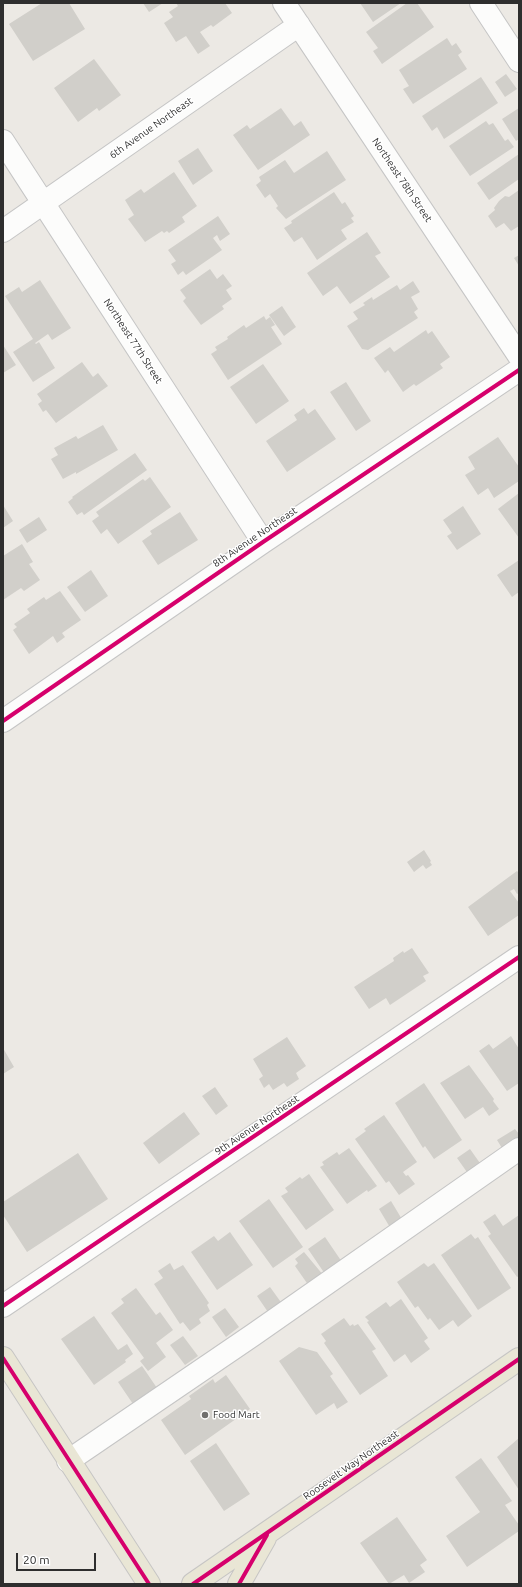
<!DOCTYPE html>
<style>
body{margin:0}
#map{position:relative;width:522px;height:1587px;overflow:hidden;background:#ece9e4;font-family:Ubuntu,sans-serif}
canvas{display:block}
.frame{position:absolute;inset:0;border:4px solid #2e2e2e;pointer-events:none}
.scale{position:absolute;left:16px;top:1553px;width:80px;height:18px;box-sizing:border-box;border:2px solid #2e2e2e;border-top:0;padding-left:5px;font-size:12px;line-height:14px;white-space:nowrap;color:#2e2e2e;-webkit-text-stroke:3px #fff;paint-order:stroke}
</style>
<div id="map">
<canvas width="522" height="1587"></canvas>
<div class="frame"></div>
<div class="scale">20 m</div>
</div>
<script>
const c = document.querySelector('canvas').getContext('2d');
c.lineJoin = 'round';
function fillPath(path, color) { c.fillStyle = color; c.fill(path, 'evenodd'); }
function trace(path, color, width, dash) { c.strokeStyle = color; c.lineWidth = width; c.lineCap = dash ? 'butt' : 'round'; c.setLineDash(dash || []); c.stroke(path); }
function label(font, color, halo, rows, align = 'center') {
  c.font = font + ' Ubuntu,sans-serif'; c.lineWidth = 3; c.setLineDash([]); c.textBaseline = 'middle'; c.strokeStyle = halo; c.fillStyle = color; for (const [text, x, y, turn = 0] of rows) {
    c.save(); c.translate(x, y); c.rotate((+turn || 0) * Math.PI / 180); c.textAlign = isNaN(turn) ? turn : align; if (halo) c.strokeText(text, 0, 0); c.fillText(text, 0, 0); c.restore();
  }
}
fillPath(new Path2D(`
 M42,3H69L85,29L33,61L9,24Z
 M143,3H163L149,12Z
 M176,3H225L232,13L213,27L211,25L200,32L210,46L198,54L186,36L176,42L164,23L173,17L169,12L178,6Z
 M360,3H401L373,22Z
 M407,3H417L434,27L382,64L373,51L378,48L366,32Z
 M447,38L452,46L456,43L462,52L458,55L467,69L413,104L403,89L409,86L399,70Z
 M94,59L121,95L99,111L97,108L78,122L54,88Z
 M506,74L517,89L505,97L495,82Z
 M481,77L498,103L444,139L437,127L432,131L422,116Z
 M281,108L294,126L301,121L310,135L258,170L233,135L247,125L250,129Z
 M519,108V139L516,141L502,119Z
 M486,121L489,125L493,123L505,141L508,139L514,147L470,176L449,146Z
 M198,148L213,171L193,185L178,161Z
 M327,151L346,180L286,219L276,208L278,206L270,194L265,198L256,185L261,181L259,177L285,160L294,173Z
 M519,154V179L489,200L477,183Z
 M174,172L197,206L182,217L185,222L169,233L167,231L164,233L162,231L145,242L128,219L134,215L125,200L141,189L144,193Z
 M519,190V226L511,231L504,223L496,228L488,216L495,210L494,208L499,201L505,196L509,197Z
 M334,192L342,204L345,202L354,216L351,218L354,222L341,230L347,239L317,260L302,237L294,242L284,228L292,223L291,221Z
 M218,216L230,234L220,241L217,235L213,238L222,250L186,275L183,271L178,275L171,264L176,261L168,250Z
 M367,232L381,253L375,256L390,277L350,304L337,286L323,296L307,273Z
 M519,255V266L514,258Z
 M210,269L217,279L223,274L232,286L226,290L232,299L222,306L224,309L201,325L183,301L186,298L180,290Z
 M40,280L71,328L52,340L48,334L35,343L36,344L39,342L55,368L33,382L13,352L33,339L5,296L19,287L22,292Z
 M413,281L420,292L411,297L418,309L414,312L418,318L368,350L362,349L347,326L358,319L353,312L365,305L363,303L372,297L373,300L397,285L400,290Z
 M282,306L296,327L284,336L269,315Z
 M264,316L266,320L270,317L275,325L271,327L282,344L228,380L211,354L217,350L215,347L228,339L227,337L244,325L246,328Z
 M426,330L428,334L432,331L450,357L440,364L443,368L416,386L414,384L403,392L388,370L385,373L374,358L390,347L394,352Z
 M3,345L16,365L3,373Z
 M82,362L93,377L98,373L108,386L56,423L46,410L43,412L38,404L42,401L37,394Z
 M263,364L289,401L256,424L230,387Z
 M346,382L371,421L356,431L330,392Z
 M304,408L308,414L315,409L336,439L287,472L266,441L297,420L294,415Z
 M103,425L118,450L76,474V472L63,479L51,459L58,455L54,448L76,436L78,439Z
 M498,437L519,467V481L494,498L488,488L478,495L465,475L475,469L468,457Z
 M135,453L147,470L84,515L82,512L77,515L68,502L73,498L72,497Z
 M150,477L171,507L118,544L107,529L101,534L92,521L99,516L96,512L143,479L145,481Z
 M519,493V538L498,509Z
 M3,505L13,521L3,528Z
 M463,506L481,534L457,550L447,536L452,533L443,520Z
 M180,512L198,540L158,565L142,541L152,534L150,531Z
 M39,517L47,530L27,543L19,530Z
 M22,544L33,562L29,564L40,580L24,591L21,588L3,600V556Z
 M519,560V592L512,597L497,575Z
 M91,570L108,596L85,612L67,587Z
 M60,591L81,620L62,633L65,637L57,643L53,636L29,654L13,630L17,627L14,624L30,613L27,609L44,597L46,600Z
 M424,850L431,861L430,862L432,865L426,869L423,865L414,872L407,862Z
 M517,871L519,873V893L517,894L514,889L510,891L519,903V915L488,936L468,907Z
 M412,948L429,973L423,976L426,981L390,1005L386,998L369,1009L354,987L394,961L393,958L403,951L404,953Z
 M511,1036L519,1049V1083L507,1091L479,1051L489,1044L493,1049Z
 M287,1037L306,1066L296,1073L299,1079L287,1087L284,1083L273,1090L269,1084L264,1088L259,1079L263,1076L253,1059Z
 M3,1048L14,1067L3,1074Z
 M469,1065L494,1099L493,1101L499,1109L489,1116L483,1107L465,1119L440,1083Z
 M424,1083L462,1140L434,1159L425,1146L423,1148L395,1103Z
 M215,1087L228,1106L216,1115L202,1096Z
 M184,1112L200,1134L159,1164L143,1143Z
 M384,1115L417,1162L403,1172L406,1176L408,1175L415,1184L399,1195L389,1181L386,1183L355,1139L366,1131L364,1129Z
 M515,1129L519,1134V1145L505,1153L497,1140Z
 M349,1148L377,1186L368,1192L367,1190L347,1204L320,1167L324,1165L322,1162L337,1152L339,1155Z
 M470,1149L482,1166L469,1175L457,1158Z
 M78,1153L108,1199L27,1252L3,1215V1202Z
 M309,1174L334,1210L306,1230L281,1196L288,1192L285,1188L300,1177L302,1179Z
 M269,1199L303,1247L273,1268L239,1221Z
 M391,1201L403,1221L391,1229L379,1209Z
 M495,1214L503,1226L519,1215V1276L517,1277L488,1236L491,1234L483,1222Z
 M230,1232L253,1265L217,1290L191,1252L214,1236L218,1241Z
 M471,1234L475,1239L478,1237L511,1288L478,1310L441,1255Z
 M325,1237L342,1262L325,1274L308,1249Z
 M304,1252L324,1276L309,1286L295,1266L298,1263L295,1259Z
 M170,1263L174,1270L183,1265L209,1303L207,1305L210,1311L199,1319L201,1323L190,1331L183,1322L180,1324L154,1284L163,1278L158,1271Z
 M424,1263L428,1267L434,1263L472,1316L458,1327L453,1320L439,1330L430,1318L428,1320L418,1306L415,1308L397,1282Z
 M270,1287L283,1305L270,1315L257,1296Z
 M136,1288L156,1315L160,1312L173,1330L156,1343L166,1357L148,1371L140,1361L144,1358L111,1313L124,1303L121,1299Z
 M401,1299L428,1338L424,1341L430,1349L411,1363L405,1354L394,1362L367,1322L369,1321L365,1317L386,1302L390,1307Z
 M225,1308L239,1327L226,1337L212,1317Z
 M94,1316L118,1350L127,1344L133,1354L125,1360L126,1362L94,1385L61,1339Z
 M344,1318L350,1326L353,1324L354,1326L358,1324L376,1349L372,1351L388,1376L360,1395L324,1343L326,1341L321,1334Z
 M183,1336L198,1356L185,1365L170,1345Z
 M299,1347L317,1352L333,1374L330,1376L348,1402L337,1409L334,1403L316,1415L279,1361Z
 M142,1366L157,1388L133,1404L118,1382Z
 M226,1375L250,1409L185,1455L161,1420L191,1399L189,1396L213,1379L215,1383Z
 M519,1438V1490L497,1457Z
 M216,1443L250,1494L224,1511L190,1461Z
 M481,1458L512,1501L505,1505L519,1525V1531L467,1567L446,1536L480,1512L455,1477Z
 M397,1517L427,1560L420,1565L425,1572L409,1583L404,1575L389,1584L360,1543Z`), '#d1cfca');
const minor = new Path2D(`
 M284,3L519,356
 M481,3L519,61
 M3,141L263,542
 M3,231L299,25
 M3,721L263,542L519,370
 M3,1306L519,957
 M68,1461L253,1335L519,1149`);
const major = new Path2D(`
 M3,1358L149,1584
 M193,1584L519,1359
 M239,1584L265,1538`);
trace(minor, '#c5c5c5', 24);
trace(major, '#c6c5c4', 24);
trace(minor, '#fcfcfb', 22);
trace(major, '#e9e6d5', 22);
trace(new Path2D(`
 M3,721L263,542L519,370
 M3,1306L519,957
 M3,1358L149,1584
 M193,1584L519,1359
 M239,1584L267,1535`), '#d6006c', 4);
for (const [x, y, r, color] of [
 [205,1415,4,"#706f6e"]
]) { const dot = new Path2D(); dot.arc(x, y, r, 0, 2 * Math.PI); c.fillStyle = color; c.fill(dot); trace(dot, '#fff', 1.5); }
label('10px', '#2e2e2e', '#fff', [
 ["6th Avenue Northeast",151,128,-35],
 ["Northeast 78th Street",402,180,56],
 ["Northeast 77th Street",133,341,57],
 ["8th Avenue Northeast",255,537,-34],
 ["9th Avenue Northeast",257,1125,-34],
 ["Roosevelt Way Northeast",351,1465,-35]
]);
label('10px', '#2e2e2e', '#fff', [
 ["Food Mart",213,1415]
], 'left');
</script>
